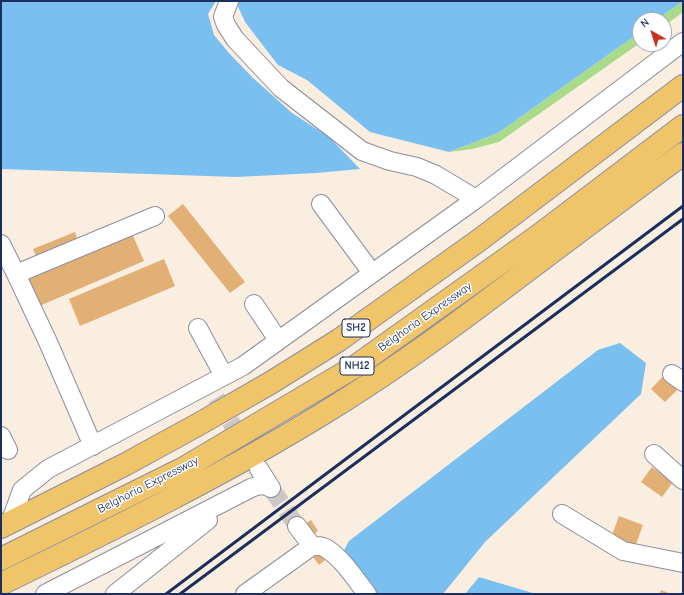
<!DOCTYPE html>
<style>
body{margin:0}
#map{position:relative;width:684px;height:595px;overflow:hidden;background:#f9eee0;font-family:"Comic Neue",sans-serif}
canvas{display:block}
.frame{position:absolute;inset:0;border:2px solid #1b2f5e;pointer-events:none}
.north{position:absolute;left:632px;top:12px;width:40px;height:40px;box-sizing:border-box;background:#fff;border:1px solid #a4acbf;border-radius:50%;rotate:321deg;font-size:11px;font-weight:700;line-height:16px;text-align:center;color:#1b2f5e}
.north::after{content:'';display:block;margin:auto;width:14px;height:18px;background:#c8321e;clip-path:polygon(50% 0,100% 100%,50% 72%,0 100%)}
</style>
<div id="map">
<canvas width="684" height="595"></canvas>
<div class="frame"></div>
<div class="north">N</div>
</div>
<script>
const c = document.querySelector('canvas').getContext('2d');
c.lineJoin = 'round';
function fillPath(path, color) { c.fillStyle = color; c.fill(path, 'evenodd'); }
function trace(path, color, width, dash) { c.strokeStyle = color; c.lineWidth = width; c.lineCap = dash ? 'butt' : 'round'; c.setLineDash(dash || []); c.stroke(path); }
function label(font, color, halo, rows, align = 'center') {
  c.font = font + ' "Comic Neue",sans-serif'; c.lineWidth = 3; c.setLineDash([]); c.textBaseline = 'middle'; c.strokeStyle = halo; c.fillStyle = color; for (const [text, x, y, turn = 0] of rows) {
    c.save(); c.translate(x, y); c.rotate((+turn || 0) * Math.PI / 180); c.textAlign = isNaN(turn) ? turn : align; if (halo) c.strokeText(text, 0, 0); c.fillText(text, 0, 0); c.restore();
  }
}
fillPath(new Path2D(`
 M683,1V12L664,26V20H656Z
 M640,32V43L499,142L472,149L449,152L498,133Z`), '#a9db8a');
fillPath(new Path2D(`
 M1,1H216L208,14L214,35L229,53L252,77L292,113L329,137L360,169L316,173L236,177L1,169Z
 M238,1H683L656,20H640V32L498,133L449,152L370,132L307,80L278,65L245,22L236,2Z
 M620,343L646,363L641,394L485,542L443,594H373L340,558L349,541L598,350Z
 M479,577L536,594H465Z`), '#79bff0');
fillPath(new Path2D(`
 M183,204L245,282L230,293L168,216Z
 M131,231L144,261L37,307L24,277Z
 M75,232L79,244L38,261L33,249Z
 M164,259L175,286L80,326L69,299Z
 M666,373L680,387L665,402L651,389Z
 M652,467L673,482L662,497L641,482Z
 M619,516L643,525L635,547L611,538Z
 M311,520L318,531L308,538L300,527Z
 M319,553L325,560L319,565L313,557Z
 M661,590L671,594H660Z`), '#e2af74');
trace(new Path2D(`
 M216,398L246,447
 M271,488L297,526`), '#cdc8c6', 18, [18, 9]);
const minor = new Path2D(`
 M229,1L223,17L226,25L235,39L281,88L362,151L390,161L417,167L436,175L476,199
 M321,204L372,273
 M1,244L16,274
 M254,304L278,340
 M198,328L224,376
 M672,374L683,382
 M1,436L8,450
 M93,446L48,342L16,274L155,216
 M654,454L683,480
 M259,469L271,488
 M562,514L623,551L683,563
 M10,523L22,490L48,469L243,366L476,199L683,42
 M297,526L312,546
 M45,594L251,488C259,485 263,484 271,488
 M115,594L208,520
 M245,594L312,546C317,546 322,545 327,549C343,559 356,580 367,594`);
const major = new Path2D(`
 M1,527L126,464L199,424L272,382L339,340L478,241L683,86`);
const highway = new Path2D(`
 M1,559L184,468L356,366L538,236L683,126
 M1,584C111,530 220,477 324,413C387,375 446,332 504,288C564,243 623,198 683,154`);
trace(minor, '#8a8e9f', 20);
trace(major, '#8a8e9f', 24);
trace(highway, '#8a8e9f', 24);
trace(minor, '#fff', 18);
trace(major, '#f0c469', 22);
trace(highway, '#f0c469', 22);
trace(new Path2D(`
 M166,594L683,206
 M180,594L683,219`), '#1b2f5e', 3);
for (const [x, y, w] of [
 [356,328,28],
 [357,366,34]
]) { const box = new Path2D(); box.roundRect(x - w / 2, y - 9, w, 18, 3); c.fillStyle = '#fff'; c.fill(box); trace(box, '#1b2f5e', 1); }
label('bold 11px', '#1b2f5e', null, [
 ["SH2",356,328],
 ["NH12",357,366]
]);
label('12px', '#1b2f5e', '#fff', [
 ["Belghoria Expressway",425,317,-35],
 ["Belghoria Expressway",148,485,-27]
]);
</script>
